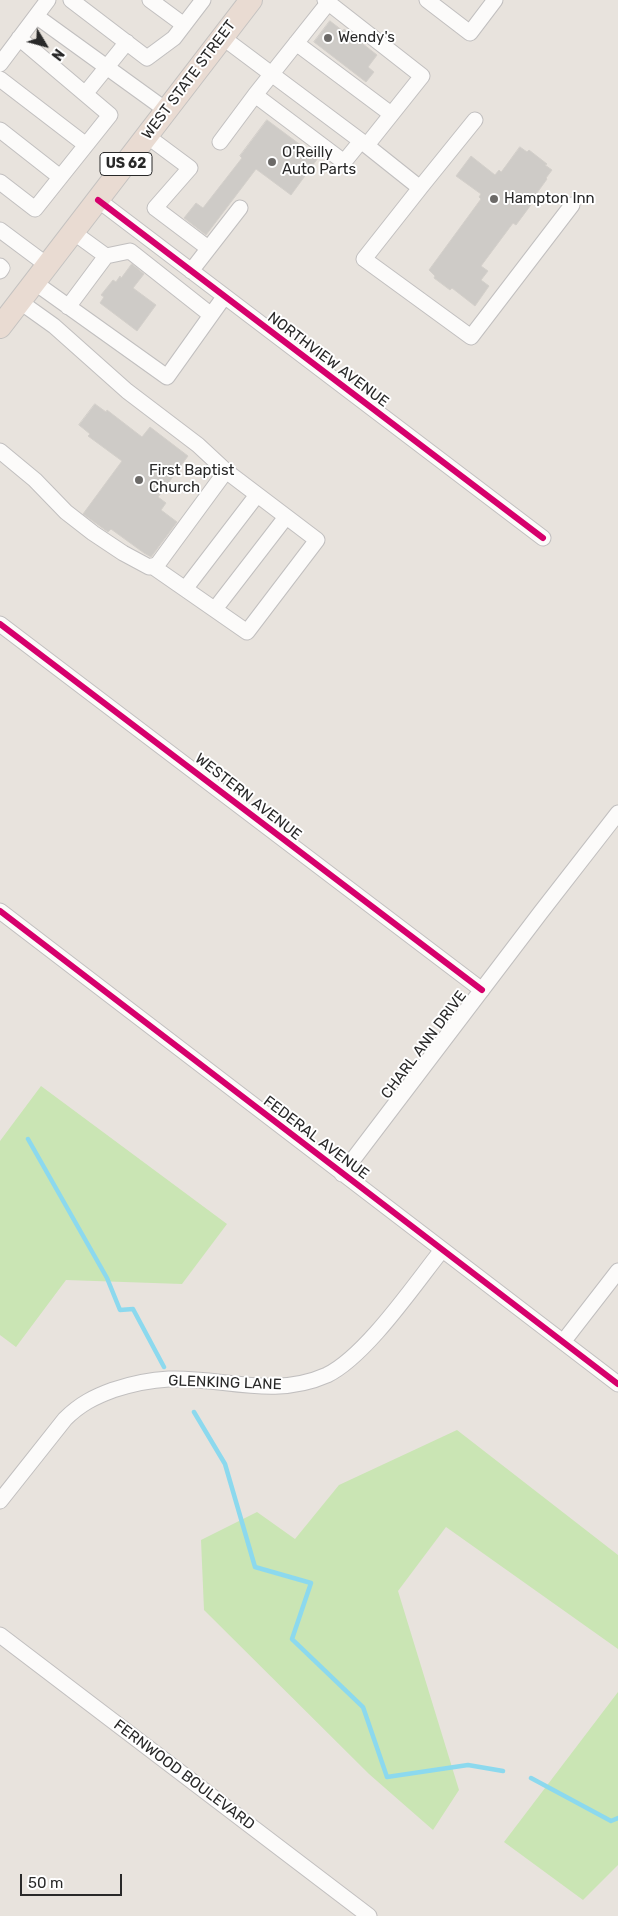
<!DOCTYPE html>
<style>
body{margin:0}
#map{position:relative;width:618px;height:1916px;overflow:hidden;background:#e8e3dd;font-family:Rubik,sans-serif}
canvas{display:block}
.north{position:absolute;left:20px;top:20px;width:50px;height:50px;-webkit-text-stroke:4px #fff;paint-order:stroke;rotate:127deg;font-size:14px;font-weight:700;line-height:20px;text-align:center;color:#292929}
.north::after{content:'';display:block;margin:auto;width:18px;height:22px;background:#292929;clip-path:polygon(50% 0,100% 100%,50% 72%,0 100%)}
.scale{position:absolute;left:20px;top:1874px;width:102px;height:22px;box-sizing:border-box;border:2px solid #292929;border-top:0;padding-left:6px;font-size:15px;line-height:18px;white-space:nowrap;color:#292929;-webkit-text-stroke:4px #fff;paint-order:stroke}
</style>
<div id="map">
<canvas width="618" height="1916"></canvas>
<div class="north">N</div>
<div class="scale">50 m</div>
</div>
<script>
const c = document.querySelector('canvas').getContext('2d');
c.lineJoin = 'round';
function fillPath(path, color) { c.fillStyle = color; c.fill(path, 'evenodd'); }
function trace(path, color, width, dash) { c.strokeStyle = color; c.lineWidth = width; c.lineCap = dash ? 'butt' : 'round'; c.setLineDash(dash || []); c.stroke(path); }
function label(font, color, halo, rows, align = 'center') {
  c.font = font + ' Rubik,sans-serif'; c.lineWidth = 4; c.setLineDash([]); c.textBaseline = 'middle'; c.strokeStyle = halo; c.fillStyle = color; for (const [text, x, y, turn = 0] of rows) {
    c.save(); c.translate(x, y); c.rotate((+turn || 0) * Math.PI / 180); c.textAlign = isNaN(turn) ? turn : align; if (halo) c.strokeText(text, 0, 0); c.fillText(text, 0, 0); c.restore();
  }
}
fillPath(new Path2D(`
 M41,1086L227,1224L182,1284L66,1280L16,1347L0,1335V1141Z
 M457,1430L618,1555V1649L446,1527L398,1591L459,1790L433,1830L369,1774L204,1610L201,1540L257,1512L295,1539L339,1485Z
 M618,1692V1865L583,1900L504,1842Z`), '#cae5b4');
trace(new Path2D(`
 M28,1139L107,1278L120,1310L133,1309L164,1367
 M194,1412L225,1464L255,1567L311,1583L292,1639L363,1707L387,1777L468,1765L503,1771
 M531,1778L611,1821L618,1818`), '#8cd9ee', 4.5);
const building = new Path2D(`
 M330,21L343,31L344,29L377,55L368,67L374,72L366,82L314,42Z
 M267,120L318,158L291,195L256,169L206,235L184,218L196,203L203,208L242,158L240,156Z
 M520,147L527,152L529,150L547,164L545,165L552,170L546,178L547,179L534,197L536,198L516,225L513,223L481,266L488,271L481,280L489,286L475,306L452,288L450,290L434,278L435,276L429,270L481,199L479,197L481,194L456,176L471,156L495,175L499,170L501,172Z
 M132,264L144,274L133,288L156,305L137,331L100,303L104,297L101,295L113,280L116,282L120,276L121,278Z
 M95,404L106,412L107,410L142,437L150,427L188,456L158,497L166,503L161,510L177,522L151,557L144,553L111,529L108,532L83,514L122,461L88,436L90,434L79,425Z`);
fillPath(building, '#cecbc7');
trace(building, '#d3cfca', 1);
const minor = new Path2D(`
 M71,0L147,58L174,38L203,0
 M150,0L184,25
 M325,0L422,76L367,145
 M427,0L470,33L495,0
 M36,16L166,110
 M222,37L361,141L420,188L364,259L471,337L572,205
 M296,43L391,114
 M0,64L48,0
 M0,79L86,145
 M85,94L127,42
 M255,95L328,3
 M0,130L60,177
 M147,136L190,168L155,208L208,248
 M220,142L255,95L344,162L361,141
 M0,182L35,209L110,115L19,38
 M420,188L475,120
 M98,200L543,538
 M0,230L47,265
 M73,232L106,256
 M0,266L2,268L0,271
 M191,271L240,208
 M34,282L167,377L224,297
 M19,301L54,326L127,391L198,445L226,471L317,540L247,632L152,566
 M68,307L106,256L130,251L211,315
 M0,451L35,480L66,512L93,533L123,553L149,567L157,565L226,471
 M185,589L257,495
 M215,609L286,517
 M0,624L482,990
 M0,911L618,1384
 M342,1174L541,912L618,813
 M563,1342L618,1271
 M0,1501L65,1419C80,1404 94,1397 113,1390C131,1384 150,1380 169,1379C223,1377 273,1399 327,1375C366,1356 414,1285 442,1250
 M0,1635L369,1916`);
const highway = new Path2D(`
 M0,327L251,0`);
trace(minor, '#c1bfbf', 17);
trace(highway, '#c4c2c0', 24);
trace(minor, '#fcfbfa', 15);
trace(highway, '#e9dbd2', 22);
trace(new Path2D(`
 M98,200L543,538
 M0,624L482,990
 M0,911L618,1384`), '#d6006c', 6);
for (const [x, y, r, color] of [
 [328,38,5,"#6c6a68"],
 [272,162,5,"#6c6a68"],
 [494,199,5,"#6c6a68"],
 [139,480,5,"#6c6a68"]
]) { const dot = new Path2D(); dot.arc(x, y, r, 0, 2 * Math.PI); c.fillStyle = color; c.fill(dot); trace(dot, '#fff', 2); }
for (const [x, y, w] of [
 [126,164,52]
]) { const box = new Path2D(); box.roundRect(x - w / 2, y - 11.5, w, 23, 4); c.fillStyle = '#fff'; c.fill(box); trace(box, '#292929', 1); }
label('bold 14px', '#292929', null, [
 ["US 62",126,164]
]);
label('15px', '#292929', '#fff', [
 ["Wendy's",338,38],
 ["O'Reilly",282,153],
 ["Auto Parts",282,170],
 ["Hampton Inn",504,199],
 ["First Baptist",149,471],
 ["Church",149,488]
], 'left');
label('15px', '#292929', '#fff', [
 ["WEST STATE STREET",189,80,-53],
 ["NORTHVIEW AVENUE",328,360,37],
 ["WESTERN AVENUE",248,797,38],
 ["CHARL ANN DRIVE",424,1045,-53],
 ["FEDERAL AVENUE",316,1138,37],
 ["GLENKING LANE",225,1383,2],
 ["FERNWOOD BOULEVARD",184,1775,37]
]);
</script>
